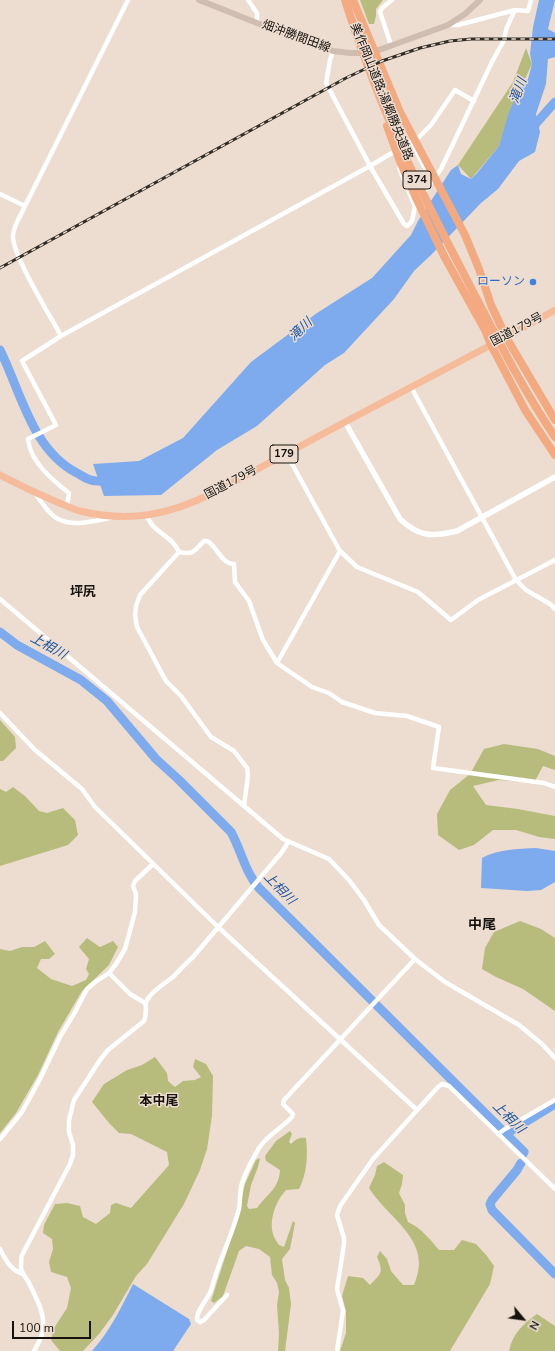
<!DOCTYPE html>
<meta charset="utf-8">
<style>
body{margin:0}
#map{position:relative;width:555px;height:1351px;overflow:hidden;background:#ecddd0;font-family:"Nunito Sans",sans-serif}
canvas{display:block}
.north{position:absolute;left:503px;top:1299px;width:40px;height:40px;-webkit-text-stroke:3px #ecddd0;paint-order:stroke;rotate:119deg;font-size:11px;font-weight:700;line-height:16px;text-align:center;color:#17120d}
.north::after{content:'';display:block;margin:auto;width:14px;height:18px;background:#17120d;clip-path:polygon(50% 0,100% 100%,50% 72%,0 100%)}
.scale{position:absolute;left:12px;top:1321px;width:79px;height:18px;box-sizing:border-box;border:2px solid #17120d;border-top:0;padding-left:5px;font-size:12px;line-height:14px;white-space:nowrap;color:#17120d;-webkit-text-stroke:3px #ecddd0;paint-order:stroke}
</style>
<div id="map">
<canvas width="555" height="1351"></canvas>
<div class="north">N</div>
<div class="scale">100 m</div>
</div>
<script>
const c = document.querySelector('canvas').getContext('2d');
c.lineJoin = 'round';
function fillPath(path, color) { c.fillStyle = color; c.fill(path, 'evenodd'); }
function trace(path, color, width, dash) { c.strokeStyle = color; c.lineWidth = width; c.lineCap = dash ? 'butt' : 'round'; c.setLineDash(dash || []); c.stroke(path); }
function label(font, color, halo, rows, align = 'center') {
  c.font = font + ' "Nunito Sans","Noto Sans JP",sans-serif'; c.lineWidth = 3; c.setLineDash([]); c.textBaseline = 'middle'; c.strokeStyle = halo; c.fillStyle = color; for (const [text, x, y, turn = 0] of rows) {
    c.save(); c.translate(x, y); c.rotate((+turn || 0) * Math.PI / 180); c.textAlign = isNaN(turn) ? turn : align; if (halo) c.strokeText(text, 0, 0); c.fillText(text, 0, 0); c.restore();
  }
}
fillPath(new Path2D(`
 M360,0H383L376,9V16L374,24H369Z
 M526,48L532,64L516,98L499,146L471,179L458,165L513,82Z
 M0,720L15,737L16,748L3,761H0Z
 M504,744L538,749L555,756V770L543,766L536,779V783L499,780L473,786L486,805L518,809L555,816V839L539,837L516,830H493L474,845L459,850L438,835L437,814L450,790L470,774L484,749Z
 M13,787L25,796L39,811L47,813L63,808L75,820L78,835L68,845L0,866V789L6,792Z
 M520,921L541,929L555,938V1011L523,989L496,977L482,969L485,948L494,932Z
 M87,938L100,947L113,941L118,947L109,965L82,991L58,1032L38,1075L16,1113L0,1133V949L10,951L22,947H34L45,941L55,954L49,959H41L37,968L51,979L72,986L86,980L89,974L86,969L89,959L79,947Z
 M155,1057L167,1073L168,1081L175,1087L183,1081L195,1080L201,1077L193,1067L195,1059L206,1064L213,1076L212,1116L207,1149L200,1170L184,1204L147,1264L136,1276L113,1315L99,1334L83,1351H60L51,1340L54,1328L67,1308L71,1288L67,1277L51,1272L49,1262L53,1249L52,1239L43,1233L44,1225L55,1204L67,1203L80,1206L83,1217L96,1224L110,1213L111,1205L116,1203L131,1208L169,1165L167,1152L131,1134L119,1133L109,1123L92,1102L104,1084L127,1070L142,1065Z
 M290,1131L292,1134L289,1142L291,1144C296,1139 299,1137 306,1138C308,1155 307,1174 299,1189L286,1190C276,1201 269,1219 273,1234C274,1238 277,1242 279,1245L284,1247L293,1221L295,1223L290,1249L282,1259L285,1280L289,1288L291,1304L285,1351H278L279,1333L277,1305L279,1292L277,1283L272,1275L270,1257L259,1249L246,1246L239,1251L223,1296L214,1303L211,1301L238,1217L245,1184L256,1160L260,1158L258,1167L251,1185L247,1206L249,1209L257,1208C267,1194 279,1189 280,1170L266,1161L265,1156L276,1141Z
 M384,1162L403,1175L402,1184L399,1193L405,1205V1213L408,1222C421,1228 430,1239 439,1250H454L462,1240L476,1244L487,1256L494,1266L490,1284L450,1351H340L346,1333V1311L342,1296L348,1276L363,1278L370,1285C381,1274 384,1272 377,1257L380,1251L387,1259L391,1271L403,1285H414C434,1240 389,1220 369,1188L375,1175L377,1166Z
 M537,1314L555,1326V1351H509C512,1334 524,1323 537,1314Z`), '#b7bc7d');
fillPath(new Path2D(`
 M539,0H555L548,29L555,33V57L548,59L546,84L536,114L540,132L535,152L519,161L498,189L481,203L431,255L414,271L394,299L344,353L325,365L257,426L217,450L161,495L104,496L93,464L139,461L183,438L251,362L317,313L372,278L411,235L418,221L451,170L458,165L461,174L471,179L477,173L499,146L509,112L518,93L528,79L532,64L530,54L533,27Z
 M536,848L555,851V882L541,890L527,891L481,888L482,858C498,849 518,849 536,848Z
 M133,1284L189,1319L191,1324L173,1351H92C110,1331 121,1308 133,1284Z`), '#7dabed');
trace(new Path2D(`
 M529,129H531L555,102
 M0,350C21,392 32,450 77,473C81,475 86,479 91,480C97,482 104,481 110,481
 M0,632L17,645L81,680L107,701L156,759L178,779L231,832C241,850 245,872 259,888L524,1152L523,1154
 M506,1134L555,1104
 M521,1163L517,1170L492,1200L490,1204L492,1210L555,1274`), '#7dabed', 9);
trace(new Path2D(`
 M248,0L257,13V23
 M448,25H458L515,10
 M391,45L380,12L382,8L392,0
 M333,51L330,60L326,83L370,166L404,224L407,226C415,221 412,215 415,207C415,207 418,202 418,201
 M411,142L425,168
 M399,168L415,207
 M0,194L25,206
 M422,195L441,169L491,64L503,42L507,27L515,10L528,11L531,0
 M61,336C51,317 11,253 13,235C14,225 21,215 25,206L128,0
 M411,387L516,580L526,590L550,604L555,609
 M286,453L340,551L357,567L418,592L451,620L478,600L555,560
 M35,493C41,501 48,514 58,519C73,527 94,521 110,518
 M67,506L69,493C55,482 38,468 31,451C29,447 29,443 28,439L56,425L22,361L61,336L370,166L419,137L431,125L455,90L474,101
 M147,515C151,532 173,536 179,552L140,595L136,606L135,616L137,627L166,681L181,696L211,737L234,751L247,768L248,775L244,806
 M179,552C193,555 194,552 204,541H207C217,546 221,564 234,564L235,582L249,601L263,640L277,663L312,687L329,693L342,702L375,713L407,716L439,727L433,768L544,783L555,787
 M0,599L283,839L329,859L349,880L364,900L379,925L415,959L445,982L519,1025L542,1044L555,1058
 M277,663L340,551
 M0,713L34,749L82,789L95,807L218,927L417,1110
 M109,973L130,994L145,1003
 M498,1134L505,1129L555,1100
 M0,1139L22,1112L40,1079L60,1037L75,1012L87,989L94,983L109,973L116,964L125,949L135,912L136,894L133,886L135,881L153,864
 M0,1249C6,1260 10,1270 23,1274
 M227,1295L204,1320L200,1322L197,1320C196,1309 210,1298 212,1287C219,1260 232,1236 239,1209C240,1202 240,1194 241,1187C244,1174 252,1160 259,1148C268,1134 281,1129 292,1117L293,1114L283,1104L284,1100L415,959
 M34,1351C38,1344 43,1336 43,1328C45,1313 35,1295 28,1281C25,1277 22,1273 21,1268C21,1264 21,1259 22,1255L70,1164L73,1155V1145L69,1132V1120L74,1100L100,1060L108,1050L144,1021C148,1012 144,1004 147,1000C153,990 164,984 173,977C180,970 186,963 193,957L282,852L288,842
 M337,1351L343,1311L337,1289L344,1244V1238L337,1215L340,1206L373,1159L438,1087L442,1084L449,1086L555,1189`), '#fff', 4.5);
trace(new Path2D(`
 M345,422L400,519C419,537 432,537 457,531L555,477`), '#fff', 5.5);
trace(new Path2D(`
 M199,0L257,23L333,51L350,53H366L379,50L448,25L465,14L480,0`), '#cfbdb2', 6);
trace(new Path2D(`
 M0,475C19,485 38,494 57,502C65,505 72,509 80,511C129,523 169,515 213,493L345,422L506,337L555,310`), '#f6bb9a', 7);
trace(new Path2D(`
 M345,0C362,53 382,106 405,156C424,197 445,238 466,278C494,332 521,387 555,437
 M353,0L400,112L465,235L479,269L491,305L506,337L555,420
 M387,126L399,159L416,198L444,256L485,330L491,345L525,410L555,455`), '#f3aa81', 8);
const rail = new Path2D(`
 M0,268L346,78L382,61L420,48L450,41L471,39H555`);
trace(rail, '#322c26', 3);
trace(rail, '#ecddd0', 1.5, [4.5]);
for (const [x, y, r, color] of [
 [533,282,4,"#3f7fe0"]
]) { const dot = new Path2D(); dot.arc(x, y, r, 0, 2 * Math.PI); c.fillStyle = color; c.fill(dot); trace(dot, '#ecddd0', 1.5); }
for (const [x, y, w] of [
 [417,180,28],
 [284,454,28]
]) { const box = new Path2D(); box.roundRect(x - w / 2, y - 9, w, 18, 3); c.fillStyle = '#ecddd0'; c.fill(box); trace(box, '#17120d', 1); }
label('bold 11px', '#17120d', null, [
 ["374",417,180],
 ["179",284,454]
]);
label('12px', '#17120d', '#ecddd0', [
 ["畑沖勝間田線",296,37,20],
 ["美作岡山道路;湯郷勝央道路",381,92,68],
 ["国道179号",517,330,-28],
 ["国道179号",231,483,-28]
]);
label('12px', '#366cbe', '#ecddd0', [
 ["ローソン",525,282]
], 'right');
label('italic 13px', '#1b56a3', '#ecddd0', [
 ["滝川",519,91,-70],
 ["滝川",301,330,-43],
 ["上相川",48,647,29],
 ["上相川",279,889,46],
 ["上相川",508,1118,45]
]);
label('bold 13px', '#17120d', '#ecddd0', [
 ["坪尻",83,593],
 ["本中尾",159,1102]
]);
label('bold 14px', '#17120d', '#ecddd0', [
 ["中尾",482,926]
]);
</script>
